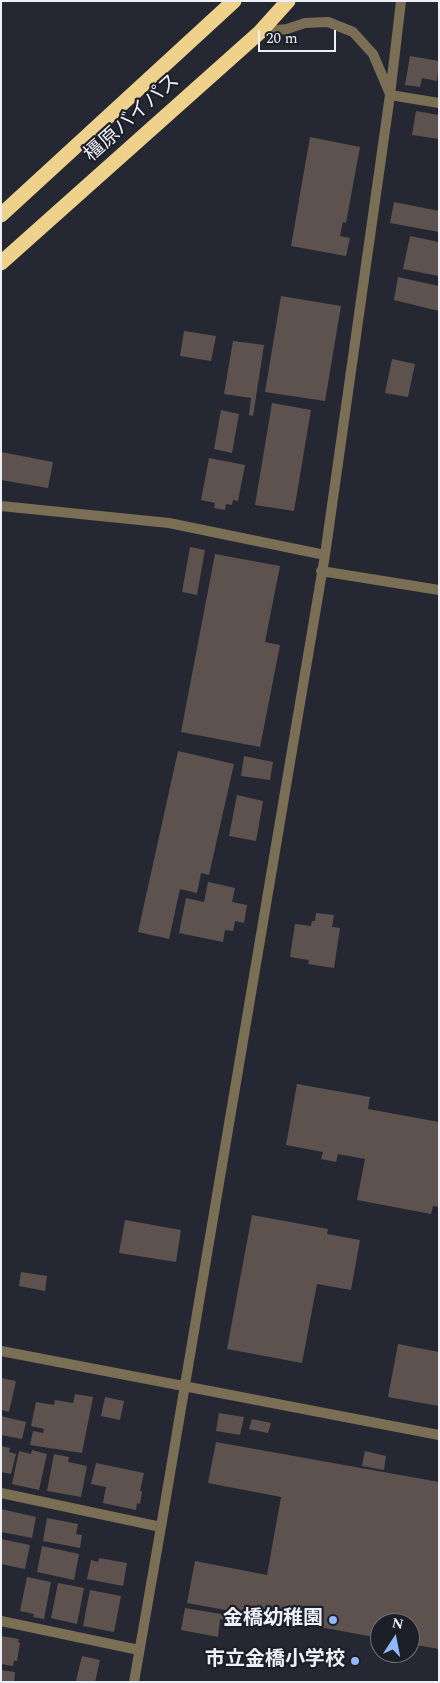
<!DOCTYPE html>
<meta charset="utf-8">
<style>
body{margin:0}
#map{position:relative;width:440px;height:1683px;overflow:hidden;background:#252832;font-family:Spectral,serif}
canvas{display:block}
.frame{position:absolute;inset:0;border:2px solid #edeff6;pointer-events:none}
.north{position:absolute;left:370px;top:1613px;width:50px;height:50px;box-sizing:border-box;background:#1c1f28;border:1px solid #70727a;border-radius:50%;rotate:11deg;font-size:14px;font-weight:700;line-height:20px;text-align:center;color:#edeff6}
.north::after{content:'';display:block;margin:auto;width:18px;height:22px;background:#8fb8fd;clip-path:polygon(50% 0,100% 100%,50% 72%,0 100%)}
.scale{position:absolute;left:258px;top:30px;width:78px;height:22px;box-sizing:border-box;border:2px solid #edeff6;border-top:0;padding-left:6px;font-size:15px;line-height:18px;white-space:nowrap;color:#edeff6;-webkit-text-stroke:4px #1c1f28;paint-order:stroke}
</style>
<div id="map">
<canvas width="440" height="1683"></canvas>
<div class="frame"></div>
<div class="north">N</div>
<div class="scale">20 m</div>
</div>
<script>
const c = document.querySelector('canvas').getContext('2d');
c.lineJoin = 'round';
function fillPath(path, color) { c.fillStyle = color; c.fill(path, 'evenodd'); }
function trace(path, color, width, dash) { c.strokeStyle = color; c.lineWidth = width; c.lineCap = dash ? 'butt' : 'round'; c.setLineDash(dash || []); c.stroke(path); }
function label(font, color, halo, rows, align = 'center') {
  c.font = font + ' Spectral,"Noto Sans JP",serif'; c.lineWidth = 4.5; c.setLineDash([]); c.textBaseline = 'middle'; c.strokeStyle = halo; c.fillStyle = color; for (const [text, x, y, turn = 0] of rows) {
    c.save(); c.translate(x, y); c.rotate((+turn || 0) * Math.PI / 180); c.textAlign = isNaN(turn) ? turn : align; if (halo) c.strokeText(text, 0, 0); c.fillText(text, 0, 0); c.restore();
  }
}
fillPath(new Path2D(`
 M410,56L439,61L437,81L422,78L420,87L405,85Z
 M416,111L439,115V139L412,135Z
 M310,137L360,147L346,223L343,222L340,236L350,238L346,256L291,246Z
 M394,202L439,211V232L390,223Z
 M410,236L439,242V276L403,269Z
 M398,277L439,286V311L394,300Z
 M281,296L341,306L325,401L265,392Z
 M184,331L216,336L211,361L180,356Z
 M233,341L264,345L253,416L249,415L251,398L224,394Z
 M392,359L415,364L408,397L385,393Z
 M272,403L311,410L294,511L255,505Z
 M221,410L239,414L232,453L214,449Z
 M1,452L53,462L48,488L1,480Z
 M209,458L245,465L238,501L233,500L232,505L226,504L225,510L214,508L215,503L201,500Z
 M190,547L205,550L197,595L182,592Z
 M215,554L280,566L265,642L280,645L260,747L181,732Z
 M178,751L234,764L209,875L201,873L197,893L180,889L169,939L138,932Z
 M244,756L273,762L270,780L241,776Z
 M237,795L263,801L256,841L229,836Z
 M208,882L235,888L232,902L247,905L244,923L235,921L233,931L225,930L223,942L179,933L186,898L204,902Z
 M316,913L334,915L332,927L340,928L334,968L308,964L309,960L290,957L295,924L311,926L312,921H315Z
 M297,1084L370,1097L368,1109L439,1122V1207L433,1206L431,1214L357,1200L365,1159L338,1154L336,1162L321,1159L323,1152L286,1145Z
 M252,1215L328,1229L327,1234L360,1240L351,1290L317,1284L302,1363L227,1349Z
 M125,1220L181,1230L176,1262L119,1253Z
 M21,1272L47,1276L45,1291L19,1286Z
 M398,1344L439,1352V1406L388,1397Z
 M1,1378L16,1381L9,1412L1,1410Z
 M75,1394L93,1397L82,1453L30,1445L33,1431L43,1433L44,1429L31,1426L36,1402L54,1405L55,1400L73,1403Z
 M105,1397L124,1401L120,1420L101,1416Z
 M219,1413L244,1417L240,1435L216,1431Z
 M1,1416L26,1422L22,1439L1,1435Z
 M252,1419L271,1423L268,1433L249,1429Z
 M216,1442L439,1482V1649L410,1644V1623H380V1638L187,1603L195,1561L267,1575L281,1497L208,1483Z
 M1,1446L10,1448L9,1452L16,1454L11,1474L1,1472Z
 M32,1450L47,1454L39,1490L12,1484L19,1451L31,1454Z
 M365,1451L386,1456L384,1470L362,1466Z
 M54,1454L69,1457L68,1462L87,1466L81,1497L47,1491Z
 M96,1463L144,1473L140,1491H142L140,1504L137,1503L136,1510L103,1503L106,1487L91,1484Z
 M1,1509L36,1517L32,1538L1,1532Z
 M47,1518L78,1524L76,1534L82,1535L80,1548L43,1541Z
 M1,1539L30,1545L25,1569L1,1564Z
 M42,1546L79,1554L74,1580L37,1572Z
 M99,1558L127,1563L123,1586L87,1579L91,1560L98,1562Z
 M27,1577L51,1582L44,1619L33,1617L34,1614L20,1611Z
 M58,1583L84,1588L77,1624L51,1618Z
 M90,1590L121,1596L114,1632L83,1626Z
 M185,1608L239,1617V1623L220,1619L218,1637L181,1630Z
 M1,1636L19,1639L18,1642L20,1643L17,1661H14L13,1666L1,1664Z
 M82,1656L100,1660L95,1682L76,1681Z
 M1,1670L15,1672L14,1682H1Z`), '#5e524f');
trace(new Path2D(`
 M390,95L439,103`), '#7a6f54', 10);
trace(new Path2D(`
 M260,32L287,29L305,23L328,22L353,32L373,54L390,94
 M1,506L169,523L325,555
 M321,571L439,590
 M1,1351L439,1435
 M1,1493L161,1527
 M1,1621L139,1650
 M134,1682L161,1527L325,555L390,95L401,1`), '#7a6f54', 10);
trace(new Path2D(`
 M1,215L234,1
 M1,263L260,32L288,1`), '#eed28c', 15);
for (const [x, y, r, color] of [
 [333,1620,5,"#8fb8fd"],
 [355,1661,5,"#8fb8fd"]
]) { const dot = new Path2D(); dot.arc(x, y, r, 0, 2 * Math.PI); c.fillStyle = color; c.fill(dot); trace(dot, '#1c1f28', 2); }
label('20px', '#edeff6', '#1c1f28', [
 ["橿原バイパス",133,119,-42]
]);
label('bold 20px', '#edeff6', '#1c1f28', [
 ["金橋幼稚園",323,1620],
 ["市立金橋小学校",345,1661]
], 'right');
</script>
